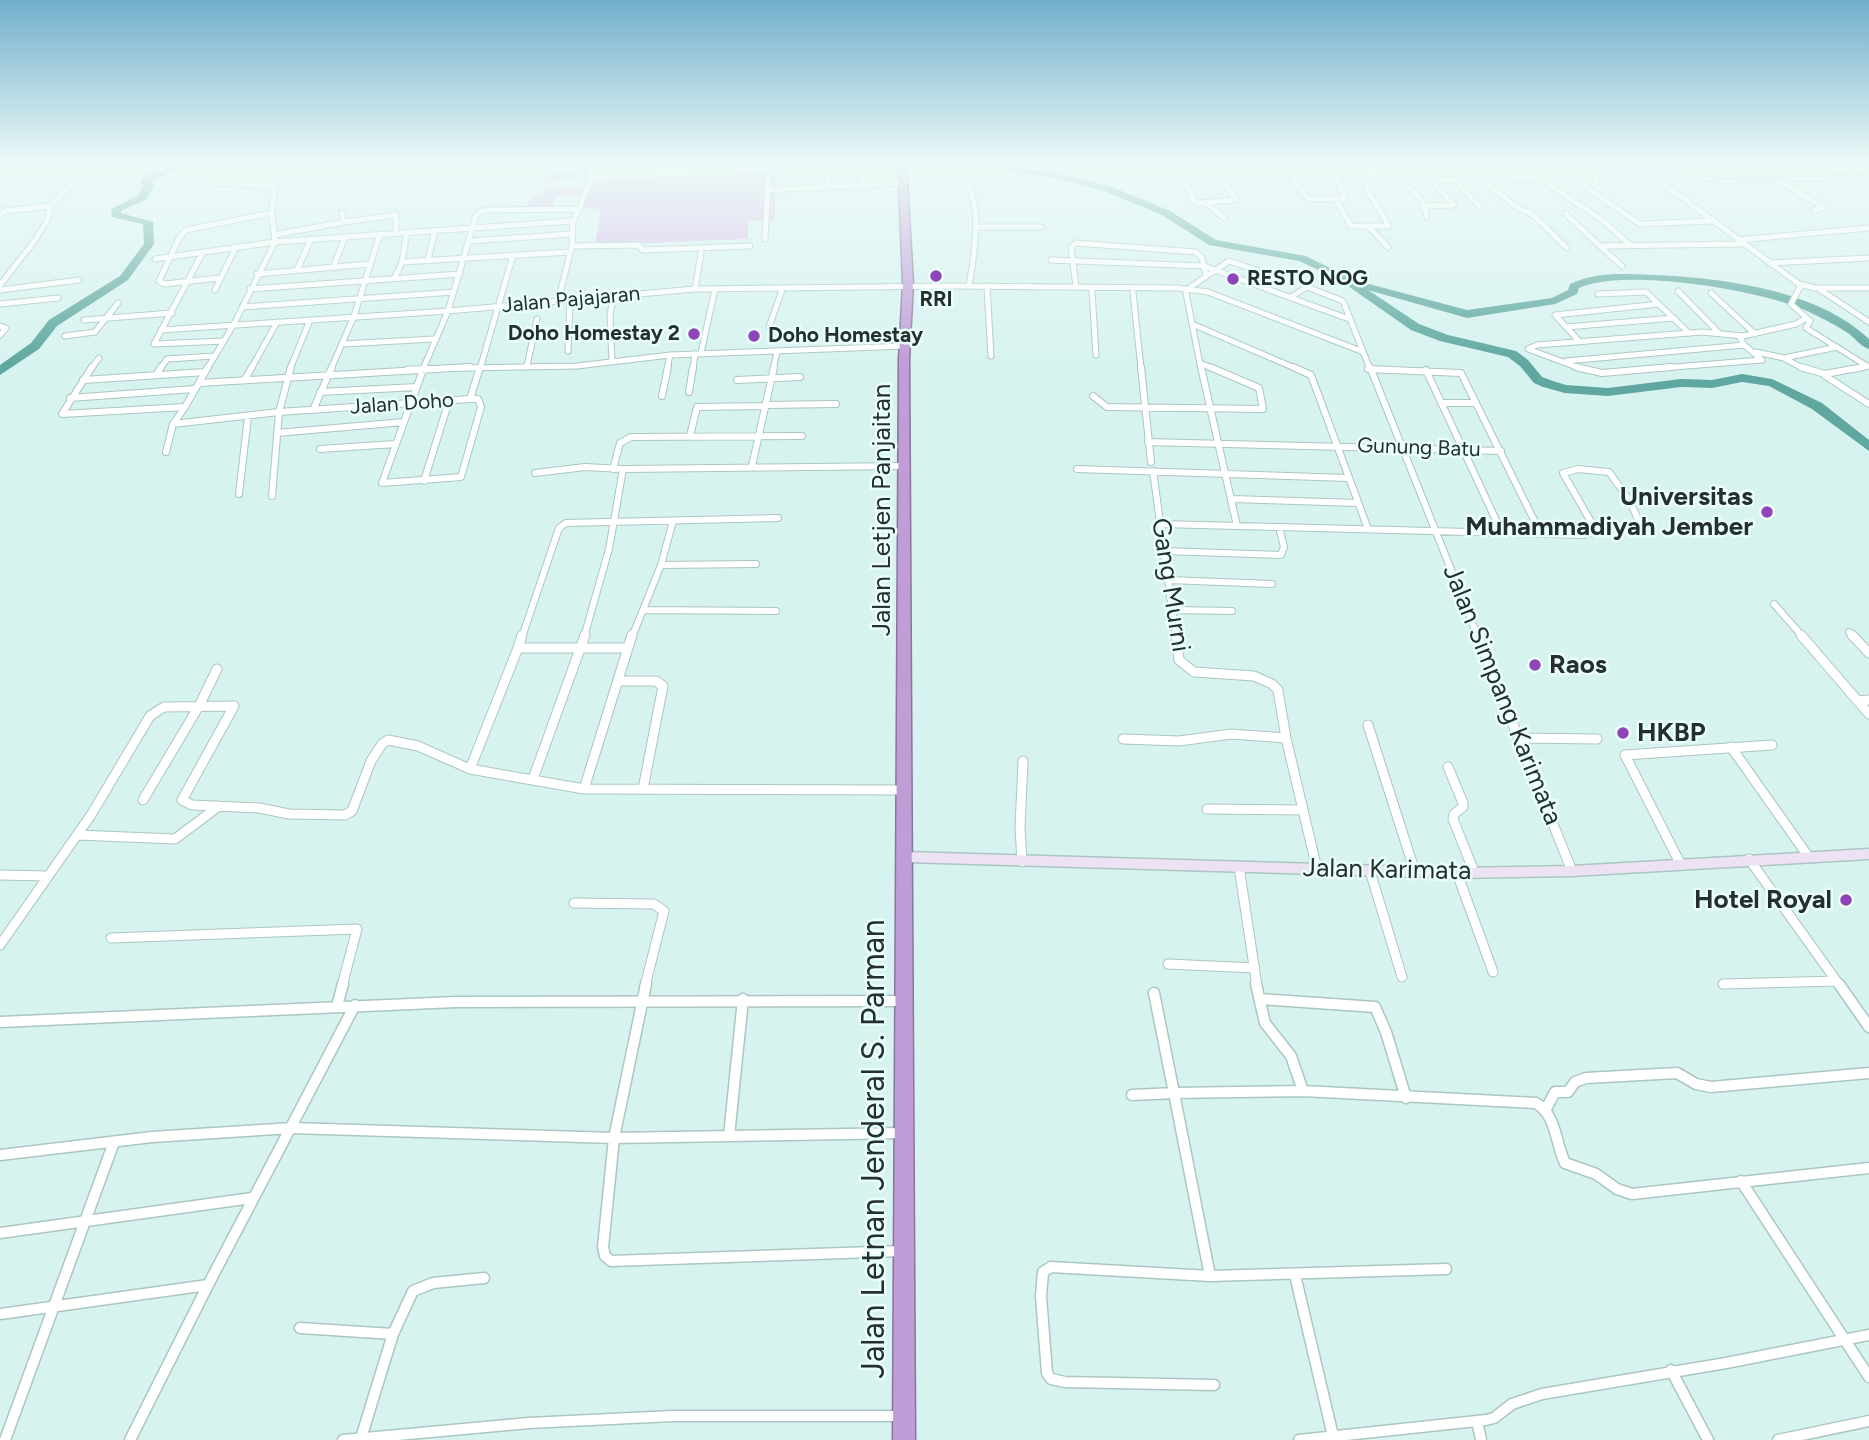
<!DOCTYPE html>
<style>
body{margin:0}
canvas{display:block;background:#d7f3f0}
</style>
<canvas width="1869" height="1440"></canvas>
<script>
const c = document.querySelector('canvas').getContext('2d');
c.lineJoin = 'round';
function fillPath(path, color) { c.fillStyle = color; c.fill(path, 'evenodd'); }
function trace(path, color, width, dash) { c.strokeStyle = color; c.lineWidth = width; c.lineCap = dash ? 'butt' : 'round'; c.setLineDash(dash || []); c.stroke(path); }
function label(font, color, halo, rows, align = 'center') {
  c.font = font + ' Figtree,sans-serif'; c.lineWidth = 5; c.setLineDash([]); c.textBaseline = 'middle'; c.strokeStyle = halo; c.fillStyle = color; for (const [text, x, y, turn = 0] of rows) {
    c.save(); c.translate(x, y); c.rotate((+turn || 0) * Math.PI / 180); c.textAlign = isNaN(turn) ? turn : align; if (halo) c.strokeText(text, 0, 0); c.fillText(text, 0, 0); c.restore();
  }
}
fillPath(new Path2D(`
 M587,168L592,175L777,170L774,220L748,221V239L595,245L601,209L578,208L582,196H556L551,208L525,210L532,196L545,191L547,188L589,187V178L544,182L547,174Z`), '#d8bbeb');
fillPath(new Path2D(`
 M179,163H192L151,181L154,185L147,199L121,211V213L153,222L154,244L128,280L57,326L39,349L0,375V365L31,343L49,320L120,276L144,244L143,224L112,217L111,209L139,195L143,186L140,183L143,177Z
 M992,163L1049,171L1112,187L1170,211L1216,240L1306,256L1354,280L1467,310L1552,298L1568,290L1570,284C1598,271 1625,274 1655,275C1723,278 1818,290 1869,339V349C1860,346 1855,338 1848,333C1834,324 1820,317 1805,310C1760,290 1624,267 1579,288L1577,294L1555,304L1467,318L1368,290L1419,324L1448,335L1516,351L1528,360L1542,377L1553,381L1566,385L1608,388L1681,379L1712,380L1742,374L1772,379L1822,403L1869,440V451L1812,409L1769,386L1742,382L1712,388L1681,387L1608,396L1565,393L1543,387L1534,383L1520,366L1508,357L1440,341L1411,330L1338,279L1299,261L1209,245L1162,215L1104,191L1049,177L1012,172Z`), '#5fa7a0');
const streetFar3 = new Path2D(`
 M528,163L529,166
 M596,163L591,177L768,170
 M825,163L828,186
 M859,163L862,182
 M947,163C988,181 975,251 969,286
 M1178,163L1193,199L1198,203L1236,200L1212,163
 M1280,163L1308,199H1345L1336,176L1293,177
 M1388,163L1423,202L1427,217
 M1461,163L1515,206L1533,215L1567,248
 M1516,163L1520,167L1514,169L1523,177
 M1552,163L1572,179
 M1673,163L1697,179
 M1214,166L1282,164
 M1594,167L1597,182L1584,186L1640,224L1711,221
 M1650,174L1799,284L1815,288H1869
 M1336,176H1374L1371,171L1395,170
 M1512,178H1539L1601,219L1630,245
 M1778,181L1824,207L1814,210
 M217,183L275,186
 M767,190L902,183
 M1336,200L1351,226H1389L1366,188
 M1207,204L1224,218
 M1425,206L1454,205L1431,181L1433,179L1455,181L1479,206
 M579,209L591,177
 M342,213L344,222L396,215V233
 M0,214L5,211L51,206
 M1566,214L1600,246L1743,244
 M978,227H1041
 M1369,227L1388,247
 M274,235L344,222
 M765,239L769,163
 M1737,240L1869,228
 M470,241L572,234
 M572,246L638,245L643,250L750,246
 M1600,246L1622,266
 M203,252L154,344L224,341
 M155,259L275,242L573,221
 M428,260L435,230
 M1051,260L1204,266L1349,319
 M402,262L570,252
 M1769,263L1869,258
 M333,268L345,237
 M297,270L311,239
 M257,274L370,264
 M395,277L402,262L407,232
 M220,278L164,284L159,281L179,238L186,230L272,213
 M0,285L33,243L46,223L51,206L71,183L83,163
 M1801,285L1791,304L1810,321L1806,328L1867,366
 M987,286L991,356
 M1076,286L1071,247L1076,243L1196,252L1202,258L1206,275
 M1189,288L1229,261L1268,274L1256,284
 M250,289L460,274
 M695,289L701,253
 M1819,289L1869,322
 M0,290L79,280
 M215,290L236,247
 M1092,291L1096,355
 M1678,291L1718,332
 M1133,292L1141,369
 M1186,293L1201,369
 M1711,293L1755,334
 M1598,294L1646,292L1689,333
 M1291,297L1307,287L1343,301L1370,369
 M0,304L58,298
 M242,307L454,292
 M84,320L172,313
 M1192,324L1297,369
 M0,326L6,328L0,335
 M769,327L782,290
 M1566,327L1674,318
 M161,330L448,311L695,289L950,286L1177,288L1208,292L1361,351
 M65,336L95,332L118,303
 M1580,342L1555,315L1659,304
 M343,344L434,339
 M568,351L570,300
 M1756,352L1784,358
 M701,353L715,289
 M1566,361L1744,345
 M612,362L610,316L613,296
 M1202,364L1214,369
 M527,366L537,319
 M91,369L99,358
 M160,369L167,359L214,356
 M207,369L234,324L275,242L272,213L275,186L294,163
 M251,369L277,322
 M290,369L310,320
 M331,369L354,316L380,234
 M407,369L577,366L670,355L905,346
 M423,369L448,311L476,215L484,210L579,209L573,221L572,246L558,301
 M480,369L513,255
 M667,369L670,355
 M693,369L695,354
 M773,369L777,353
 M1368,369H1375
 M1582,369L1528,349L1537,345L1702,332L1743,336L1796,324L1805,319
 M1649,369L1762,360L1744,345L1739,336
 M1804,369L1784,358L1837,347
 M1855,369L1869,366`);
const streetFar2 = new Path2D(`
 M92,367L62,414L185,407L208,367
 M424,367L382,483L461,477L481,407L478,399H470
 M1141,367L1151,462
 M1201,367L1237,526
 M1293,367L1311,375L1368,529
 M1370,367L1478,637
 M1576,367L1602,373L1671,367
 M1801,367L1825,374L1863,367
 M1368,369L1461,373L1541,534
 M1426,370L1502,533
 M156,375L161,367
 M1824,375L1869,404
 M245,379L252,367
 M83,380L205,372
 M737,380L800,377
 M199,383L470,367
 M320,392L417,387
 M689,392L693,367
 M662,396L668,367
 M1093,396L1107,407L1263,409L1259,388L1210,367
 M70,398L194,389
 M1441,403H1476
 M766,405L836,404
 M185,407L173,424L279,412L470,399L480,367
 M313,410L332,367
 M277,433L404,422
 M690,436L697,407L765,406
 M1148,442L1501,451
 M320,449L395,444
 M166,452L173,424
 M752,466L774,367
 M613,469L620,443L631,437L802,436
 M1077,469L1348,478
 M1578,469L1609,472L1630,501L1640,524L1594,527L1563,473Z
 M1153,471L1176,637
 M535,473L585,467L623,469L906,466
 M424,481L449,401
 M239,494L248,417
 M272,496L279,412L291,367
 M1232,499L1358,503
 M1161,524L1585,535L1593,532L1594,527
 M1165,551L1281,555L1284,547L1279,527
 M661,565L756,564
 M1169,580L1272,584
 M1774,604L1803,637
 M644,610L776,611
 M1173,610L1232,611
 M1849,632L1854,637
 M522,637L559,528L566,523L778,518
 M584,637L609,549L623,469
 M632,637L661,565L673,521`);
const streetFar1 = new Path2D(`
 M1176,635L1179,660L1194,672L1254,676L1272,684L1278,690L1286,738L1317,869
 M1477,635L1572,871
 M1801,635L1869,714
 M1852,635L1869,653
 M518,648L522,635
 M618,681H656L663,686L643,789
 M1858,701L1869,700
 M1368,725L1415,872
 M1518,738L1597,739
 M1123,739L1179,741L1231,734L1286,738
 M1731,747L1808,856
 M1448,767L1463,803V807L1454,814L1453,819L1474,872
 M470,769L518,648H627
 M533,779L585,635
 M584,789L632,635
 M143,800L199,706L217,669
 M1207,809L1302,810
 M77,835L175,839L219,806
 M1749,859L1840,986
 M1022,862L1020,827L1023,761
 M1681,865L1625,755L1772,745
 M1239,867L1257,986
 M1370,871L1402,977
 M1457,873L1493,972
 M0,875L48,876
 M574,903L654,904L664,911L645,986
 M111,938L357,929L342,986
 M0,945L91,815L150,716L164,707L234,706L182,800L192,805L259,808L289,814L345,815L352,811L371,761L382,744L388,740L418,746L470,769L584,789L903,790
 M1168,964L1255,968
 M1723,984L1836,981`);
const street = new Path2D(`
 M646,984L614,1138L603,1247L605,1256L611,1261L902,1251
 M1256,984L1265,1023L1291,1056L1303,1091
 M1839,984L1869,1027
 M1260,999L1375,1007L1386,1032L1406,1098
 M337,1006L343,984
 M0,1022L456,1002L903,1001
 M1132,1095L1174,1093L1154,993
 M1546,1109L1555,1092H1568L1575,1082L1586,1078L1677,1073L1696,1084L1711,1087L1869,1073
 M729,1136L743,999
 M0,1155L152,1137L292,1128L614,1138L904,1133
 M1741,1181L1869,1377
 M0,1233L252,1198
 M1446,1269L1210,1276L1174,1093L1303,1091L1536,1103C1557,1116 1555,1142 1565,1163L1596,1174L1617,1189L1632,1194L1869,1168
 M1295,1275L1333,1436
 M1210,1276L1051,1267L1043,1272L1041,1296L1047,1373L1051,1379L1065,1382L1214,1385
 M0,1314L208,1285L355,1005
 M300,1328L393,1334
 M1671,1370L1708,1440
 M1477,1421L1481,1440
 M361,1438L393,1334L413,1291L433,1283L484,1278
 M5,1440L114,1142
 M130,1440L208,1285
 M343,1440L529,1423L672,1416H901
 M1299,1440L1486,1420L1494,1418L1512,1404L1542,1394L1726,1363L1869,1335
 M1778,1440L1869,1421`);
const secondary = new Path2D(`
 M0,163H27L24,165L0,167Z
 M1555,163H1572L1727,179L1869,175V179L1727,183L1558,165Z
 M1869,849V859L1572,876L1457,878L905,862L901,861L899,857L901,853L905,852L1457,868L1572,866Z`);
const highway = new Path2D(`
 M898,163H906L913,283L909,359L915,1440H893L899,359L903,283Z`);
trace(streetFar3, '#abc6c3', 7);
trace(streetFar2, '#abc6c3', 8);
trace(streetFar1, '#abc6c3', 11);
trace(street, '#abc6c3', 13);
trace(secondary, '#abc6c3', 3);
trace(highway, '#89769c', 3);
trace(streetFar3, '#fff', 5);
trace(streetFar2, '#fff', 6);
trace(streetFar1, '#fff', 9);
trace(street, '#fff', 10);
fillPath(secondary, '#ece2f3');
fillPath(highway, '#c09dd7');
const sky = c.createLinearGradient(0, 0, 0, 364);
sky.addColorStop(0, '#71afcb');
sky.addColorStop(0.45, '#edfaf8');
sky.addColorStop(1, '#edfaf800');
c.fillStyle = sky;
c.fillRect(0, 0, 1869, 364);
for (const [x, y, r, color] of [
 [936,276,7,"#8f45b7"],
 [1233,279,7,"#8f45b7"],
 [694,334,7,"#8f45b7"],
 [754,336,7,"#8f45b7"],
 [1767,512,7,"#8f45b7"],
 [1535,665,7,"#8f45b7"],
 [1623,733,7,"#8f45b7"],
 [1846,900,7,"#8f45b7"]
]) { const dot = new Path2D(); dot.arc(x, y, r, 0, 2 * Math.PI); c.fillStyle = color; c.fill(dot); trace(dot, '#e9fffc', 2.5); }
label('bold 21px', '#242f2e', '#e9fffc', [
 ["RESTO NOG",1247,279],
 ["RRI",936,300,"center"],
 ["Doho Homestay 2",680,334,"right"],
 ["Doho Homestay",768,336]
], 'left');
label('21px', '#242f2e', '#e9fffc', [
 ["Jalan Pajajaran",571,300,-5],
 ["Jalan Doho",402,404,-4],
 ["Gunung Batu",1419,448,2]
]);
label('bold 26px', '#242f2e', '#e9fffc', [
 ["Universitas",1753,497],
 ["Muhammadiyah Jember",1753,527],
 ["Raos",1549,665,"left"],
 ["HKBP",1637,733,"left"],
 ["Hotel Royal",1832,900]
], 'right');
label('26px', '#242f2e', '#e9fffc', [
 ["Jalan Letjen Panjaitan",882,510,-90],
 ["Gang Murni",1170,585,81],
 ["Jalan Simpang Karimata",1502,695,68],
 ["Jalan Karimata",1387,870,1]
]);
label('32px', '#242f2e', '#e9fffc', [
 ["Jalan Letnan Jenderal S. Parman",875,1149,-90]
]);
</script>
